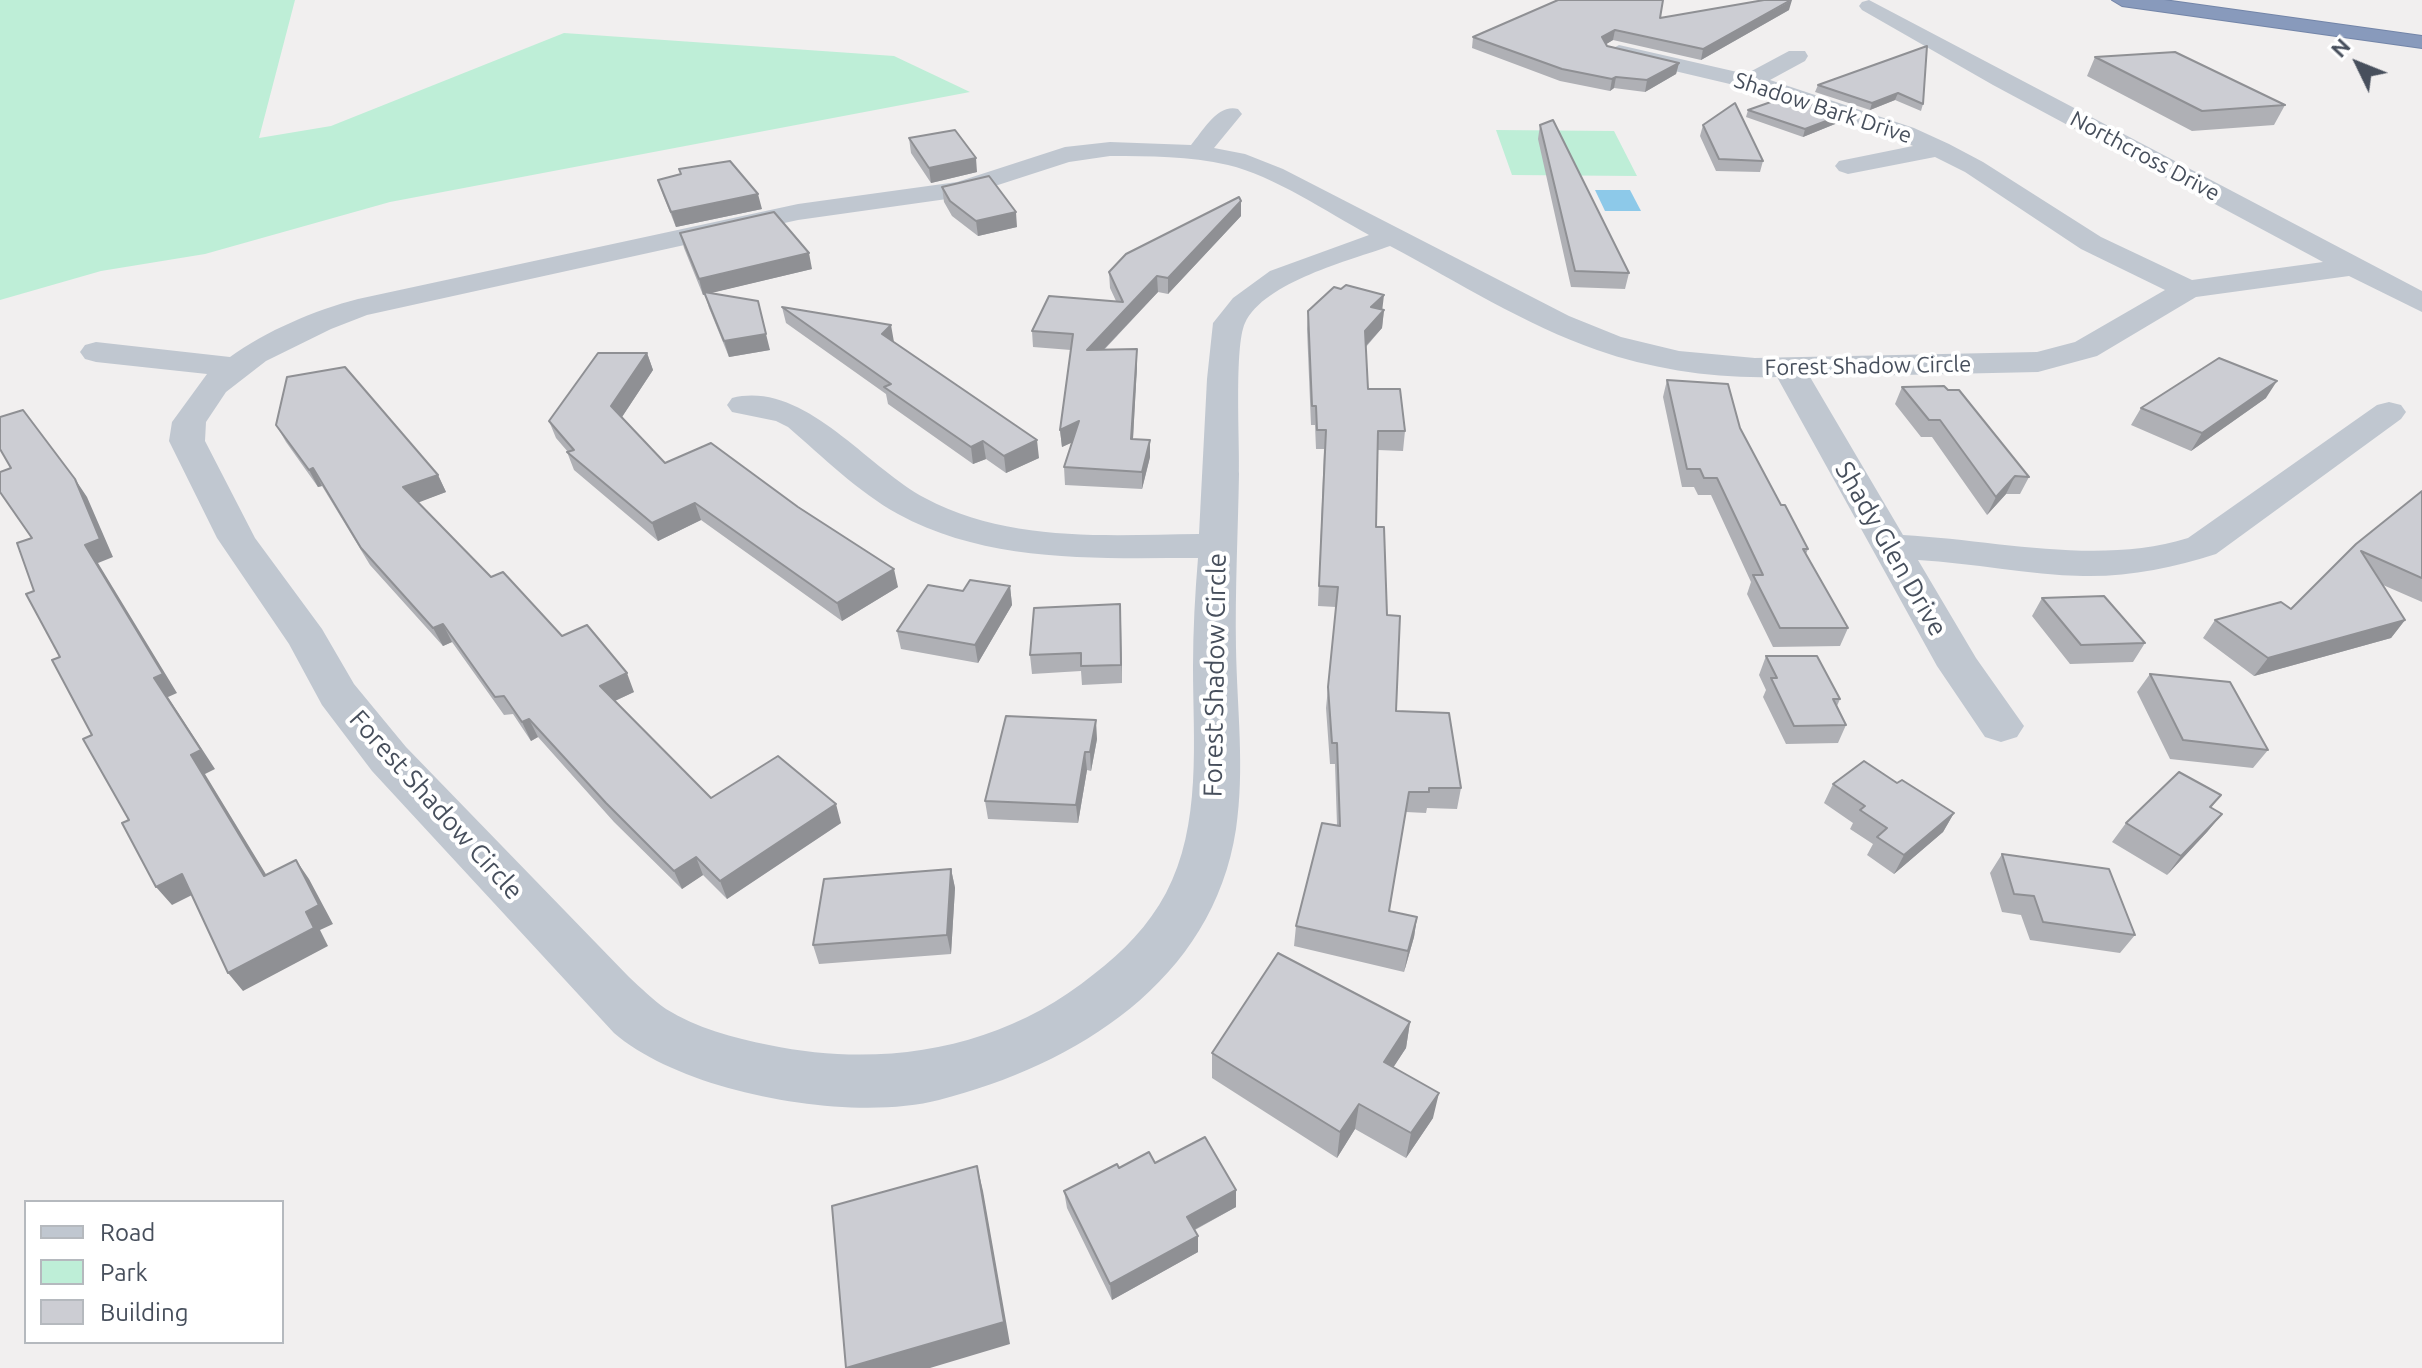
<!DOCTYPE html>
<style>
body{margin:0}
#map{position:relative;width:2422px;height:1368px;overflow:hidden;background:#f1efef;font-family:Ubuntu,sans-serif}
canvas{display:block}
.legend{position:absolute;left:24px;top:1200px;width:260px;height:144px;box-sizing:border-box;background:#fff;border:2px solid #b5b9be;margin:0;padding:10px 14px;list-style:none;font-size:24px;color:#474f5c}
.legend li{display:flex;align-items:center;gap:16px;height:40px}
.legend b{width:40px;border:2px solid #b5b9be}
.north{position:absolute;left:2318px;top:24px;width:80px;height:80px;-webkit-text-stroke:6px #fff;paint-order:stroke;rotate:313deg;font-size:22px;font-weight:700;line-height:32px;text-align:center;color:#474f5c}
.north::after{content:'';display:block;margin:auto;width:28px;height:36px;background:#474f5c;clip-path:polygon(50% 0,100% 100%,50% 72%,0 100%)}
</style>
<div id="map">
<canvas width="2422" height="1368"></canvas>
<ul class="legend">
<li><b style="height:10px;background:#c0c7d0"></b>Road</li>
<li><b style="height:22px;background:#beeed7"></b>Park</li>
<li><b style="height:22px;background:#cccdd3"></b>Building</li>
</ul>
<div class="north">N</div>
</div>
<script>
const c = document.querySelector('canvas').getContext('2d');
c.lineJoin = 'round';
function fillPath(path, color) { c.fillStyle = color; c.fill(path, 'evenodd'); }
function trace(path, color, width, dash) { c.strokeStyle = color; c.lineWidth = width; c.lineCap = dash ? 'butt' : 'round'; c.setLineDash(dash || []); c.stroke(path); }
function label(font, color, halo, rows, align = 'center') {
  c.font = font + ' Ubuntu,sans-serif'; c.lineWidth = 8; c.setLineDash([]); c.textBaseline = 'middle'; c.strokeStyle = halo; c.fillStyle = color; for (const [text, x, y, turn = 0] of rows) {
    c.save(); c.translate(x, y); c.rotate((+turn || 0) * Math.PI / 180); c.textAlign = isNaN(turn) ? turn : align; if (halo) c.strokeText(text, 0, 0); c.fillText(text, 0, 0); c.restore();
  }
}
fillPath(new Path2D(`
 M0,0H295L259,138L331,126L564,33L894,56L970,92L390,202L205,254L101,271L0,300Z
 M1496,130L1614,131L1637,176L1512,175Z`), '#beeed7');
fillPath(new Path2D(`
 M1595,190H1630L1641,211H1605Z`), '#8dc9e9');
const highway = new Path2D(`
 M2112,0H2164L2422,36V48L2122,6Z`);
trace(highway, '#7385a8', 2);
fillPath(new Path2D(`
 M1869,0L2422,291V312L2349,276L2196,297L2097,356L2038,372L1810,377L1903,535C1996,540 2099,566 2188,538L2377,405L2389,402L2401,405L2406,412L2401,419L2216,554C2173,568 2128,577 2083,576C2028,575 1973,563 1918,560L1976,658L2024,726L2017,737L2001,742L1985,737L1937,666L1777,377C1718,379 1654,370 1597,350C1525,325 1458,282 1390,246C1351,260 1264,282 1245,323C1234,346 1240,443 1239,474C1238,532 1235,590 1236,648C1237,709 1245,769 1236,829C1213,981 1076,1065 939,1100C850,1123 683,1093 614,1033L372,771L322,705L289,644L217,538L169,441L172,422L207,374L96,362L85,359L80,352L85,345L96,342L230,357C266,331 315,310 358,299L798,204L957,182L1065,147L1110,142L1191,145C1204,130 1217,104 1238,109L1242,114L1214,148L1245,154L1283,169L1569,316L1621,337L1679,351L1755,358L2037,352L2075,342L2165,290L2081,249L1965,172L1935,157L1848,174L1839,171L1835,166L1839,161L1913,146L1896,138L1768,93L1611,56L1608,51L1619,45L1746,74L1789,51H1805L1808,56L1805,61L1770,80L1914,128L1949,144L1983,162L2101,237L2192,280L2323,262L1993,85L1862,10L1859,6L1862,2ZM1110,156C1150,156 1189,156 1228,165C1274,176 1327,212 1369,235L1270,271L1233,298L1213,323L1207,379L1199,534C1107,535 1009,543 925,498C866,467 804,380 732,398L727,405L732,412L776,421L788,427C823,457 858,492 898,514C990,564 1097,558 1198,558C1195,594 1193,630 1193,667C1193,741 1202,825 1166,893C1149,925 1123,952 1094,974C1002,1049 884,1069 769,1045C733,1038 697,1028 666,1009C653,1000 641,988 629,977L406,747L354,684L322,629L255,538L205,441L206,422L226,392L266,361L331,329L367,315L798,220L961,197L1069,162Z`), '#c0c7d0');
fillPath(highway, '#889abc');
fillPath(new Path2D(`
 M1789,10L1701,60L1613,40L1606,44L1607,46L1679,63L1676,74L1645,92L1614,88L1610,91L1560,81L1472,48L1473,37L1660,18Z
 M1927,46L1923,104L1921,111L1895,100L1870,110L1815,92L1818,85Z
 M2095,57L2285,105L2274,125L2192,131L2087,76Z
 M1748,110L1842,115L1840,122L1803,137L1746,117Z
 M1540,125L1629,273L1625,289L1571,287L1538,139Z
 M1703,125L1763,161L1760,172L1716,171L1700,136Z
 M909,138L977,172L931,183L911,153Z
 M658,180L762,209L676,227L663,195Z
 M942,187L1017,227L978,236L952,216L944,202Z
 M1241,201V216L1168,294L1158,292L1104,350L1137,366L1133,439L1150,457L1142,489L1065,485L1064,467L1072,442L1062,447L1060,430L1071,350L1033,347L1032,331L1116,301L1110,288L1109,272Z
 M680,233L812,269L710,293L770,350L729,357L709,308L705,294L703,295L684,248Z
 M1341,289L1384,310L1382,328L1366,347L1368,389L1405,431L1403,451L1378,450L1376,527L1387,615L1396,711L1461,788L1457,809L1427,808L1426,813L1406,812L1389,911L1417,917L1414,937L1404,972L1294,946L1296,926L1337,825L1335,764H1330L1326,708L1336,607L1318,606L1324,449H1316L1315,425H1311L1307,329L1308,311Z
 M782,307L894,342L1039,458L1006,473L986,459L973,464L888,404L886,394L786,323Z
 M647,353L653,370L622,417L665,463L898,587L842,621L701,520L658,541L574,470L567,452H568L556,438L549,421Z
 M1667,380L1740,428L1781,505L1808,549L1806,554L1848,628L1840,646L1773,647L1747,594L1751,582L1711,495H1698L1694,487H1682L1663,397Z
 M1902,387L2029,477L2020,494H2006L1987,515L1932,437H1921L1895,404Z
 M2266,398L2191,451L2131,425L2141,408Z
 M276,425L438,475L446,492L418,502L491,577L562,636L634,692L615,701L711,798L841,823L727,899L703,875L682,889L614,822L538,737L531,741L513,714L504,715L452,642L443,646L370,565L322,486L318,487L286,442Z
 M2422,491V602L2383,585L2405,620L2391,638L2254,676L2203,638L2215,620L2291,609Z
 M1010,586L1012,605L978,663L901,649L897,631L963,591Z
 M2042,598L2145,643L2133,662L2070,664L2032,616Z
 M1120,604L1122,683L1082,685L1081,671L1032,674L1030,655Z
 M1766,656L1840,699L1837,706L1846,725L1838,743L1786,744L1763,697L1766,690L1759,675Z
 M2150,674L2268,750L2253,768L2170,759L2137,692Z
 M1097,739L1091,771L1087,770L1078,823L988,819L985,801Z
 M1897,783L1954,813L1943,832L1894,874L1867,855L1873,844L1850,829L1853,823L1824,803L1833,784Z
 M2221,795L2211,808L2222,814L2207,832L2167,875L2112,842L2126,823Z
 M2002,854L2135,935L2120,953L2030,940L2021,915L2002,912L1990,873Z
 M951,869L955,888L951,954L819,964L813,945Z
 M1410,1022L1406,1048L1393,1067L1433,1118L1406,1158L1355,1129L1337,1158L1212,1078V1053Z
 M1155,1163L1236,1207L1195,1230L1198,1252L1112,1300L1067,1208L1064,1191L1119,1168Z`), '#afb0b5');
fillPath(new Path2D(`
 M1792,0L1789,10L1701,60L1703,49Z
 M1615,30L1613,40L1600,48L1602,37Z
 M1679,63L1676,74L1645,92L1647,80Z
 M1616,77L1614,88L1610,91L1612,79Z
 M1898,93L1895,100L1870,110L1872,103Z
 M1842,115L1840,122L1803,137L1805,129Z
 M976,158L977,172L931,183L929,168Z
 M758,194L762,209L676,227L671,212Z
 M1241,201V216L1168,294V278Z
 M1016,212L1017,227L978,236L976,221Z
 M809,253L812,269L703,295L699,279Z
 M1157,276L1158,292L1088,366L1087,350Z
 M1384,295L1382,312L1384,310L1382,328L1363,349L1365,331L1371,307Z
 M891,325L894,342L885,351L882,334Z
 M766,334L770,350L729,357L724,341Z
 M1137,349V366L1132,456L1131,439Z
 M647,353L653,370L618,423L611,406Z
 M2277,381L2266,398L2191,451L2202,433Z
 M1079,421L1080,439L1062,447L1060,430Z
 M1037,440L1039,458L1006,473L1004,456Z
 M1150,440V457L1142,489V472Z
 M983,441L986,459L973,464L971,447Z
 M313,468L322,486L318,487L309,470Z
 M438,475L446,492L412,505L403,487Z
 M2015,476L2006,494L1987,515L1996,497Z
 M75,479L87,497L113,557L98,563L177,693L168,697L215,769L205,774L278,894L264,876L191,755L154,678L85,545Z
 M695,503L701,520L658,541L652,523Z
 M894,569L898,587L842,621L837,603Z
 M1010,586L1012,605L978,663L975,645Z
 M1120,604L1121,622L1122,683L1121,665Z
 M2405,620L2391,638L2254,676L2268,658Z
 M443,624L452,642L443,646L433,628Z
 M627,673L634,692L608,704L600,686Z
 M529,719L538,737L531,741L522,722Z
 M1096,720L1097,739L1091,771L1090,752Z
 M1085,752L1087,770L1078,823L1076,805Z
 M836,804L841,823L727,899L720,881Z
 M1954,813L1943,832L1894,874L1904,855Z
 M2222,814L2207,832L2167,875L2181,856Z
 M696,857L703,875L682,889L674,871Z
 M296,860L309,879L333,924L320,930L328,946L243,991L228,973Z
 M951,869L955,888L951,954L947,935Z
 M182,874L198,892L172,905L156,887Z
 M1417,917L1414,937L1404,972L1408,951Z
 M1410,1022L1406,1048L1380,1088L1384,1062Z
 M1439,1093L1433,1118L1406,1158L1411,1133Z
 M1359,1104L1355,1129L1337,1158L1340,1132Z
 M977,1166L983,1191L1010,1344L930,1368H847Z
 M1236,1190V1207L1188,1233L1187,1217Z
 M1198,1236V1252L1112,1300L1110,1284Z`), '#8f9094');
const building = new Path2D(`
 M1558,0H1663L1660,18L1764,0H1791L1703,49L1615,30L1602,37L1607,46L1679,63L1647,80L1616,77L1612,79L1562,69L1473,37Z
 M1927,46L1923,104L1898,93L1872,103L1818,85Z
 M2175,52L2285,105L2202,111L2095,57Z
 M1788,96L1842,115L1805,129L1748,110Z
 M1735,103L1763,161L1719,159L1703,125Z
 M1553,120L1629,273L1575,271L1540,125Z
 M955,130L976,158L929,168L909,138Z
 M730,161L758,194L671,212L658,180L681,174L679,169Z
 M989,176L1016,212L976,221L950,201L942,187Z
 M1239,197L1241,201L1168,278L1157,276L1087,350L1137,349L1131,439L1150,440L1142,472L1064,467L1079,421L1060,430L1073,334L1032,331L1049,296L1123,302L1109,272L1126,254Z
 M774,212L809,253L699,279L680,233Z
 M1346,285L1384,295L1371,307L1384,310L1365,331L1368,389H1400L1405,431H1378L1376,527H1384L1387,615L1400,616L1396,711L1449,713L1461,788H1429V792H1409L1389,911L1417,917L1408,951L1296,926L1322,823L1340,826L1337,743H1332L1328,687L1338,587L1319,586L1326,430H1317L1316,406H1312L1308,311L1334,287L1341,289Z
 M704,292L758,301L766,334L724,341Z
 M782,307L891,325L882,334L1037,440L1004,456L983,441L971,447L884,387L891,384Z
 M598,353H647L611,406L665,463L711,443L798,507L894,569L837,603L695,503L652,523L567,452L574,450L549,421Z
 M2219,358L2277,381L2202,433L2141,408Z
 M345,367L438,475L403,487L491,577L503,572L562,636L587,625L627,673L600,686L711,798L778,756L836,804L720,881L696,857L674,871L606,803L529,719L522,722L504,696L495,697L443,624L433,628L361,548L313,468L309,470L276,425L287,377Z
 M1667,380L1728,384L1740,428L1781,505H1785L1808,549H1803L1848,628H1780L1753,575H1763L1717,478H1704L1700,469H1687Z
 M1944,386L1948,390H1959L2029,477L2015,476L1996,497L1940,420H1929L1902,387Z
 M23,410L75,479L100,539L85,545L163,674L154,678L201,750L191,755L264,876L296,860L319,905L306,912L314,928L228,973L182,874L156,887L122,823L129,820L83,739L92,735L52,660L60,657L26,594L34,591L17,543L32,538L0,492V472L11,468L0,449V417Z
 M2422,491V578L2361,551L2405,620L2268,658L2215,620L2281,602L2291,609L2356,544Z
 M970,580L1010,586L975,645L897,631L928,585L963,591Z
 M2104,596L2145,643L2081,645L2042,598Z
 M1120,604L1121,665L1081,666V653L1030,655L1034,608Z
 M1766,656H1817L1840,699H1833L1846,725L1794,726L1771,678H1777Z
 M2150,674L2230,682L2268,750L2183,740Z
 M1006,716L1096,720L1090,752H1085L1076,805L985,801Z
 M1864,761L1897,783L1902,780L1954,813L1904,855L1877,837L1887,828L1860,810L1865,806L1833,784Z
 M2179,772L2221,795L2210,807L2222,814L2181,856L2126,823Z
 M2002,854L2109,869L2135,935L2043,922L2034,896L2014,894Z
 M951,869L947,935L813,945L824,879Z
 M1278,953L1410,1022L1384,1062L1439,1093L1411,1133L1359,1104L1340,1132L1212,1053Z
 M1205,1137L1236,1190L1187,1217L1198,1236L1110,1284L1064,1191L1117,1164L1119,1168L1149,1152L1155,1163Z
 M977,1166L1004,1322L846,1368L832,1206Z`);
fillPath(building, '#cccdd3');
trace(building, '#8f9094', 2);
label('22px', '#474f5c', '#fff', [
 ["Shadow Bark Drive",1823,108,18],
 ["Northcross Drive",2145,156,28],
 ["Forest Shadow Circle",1868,366,-1]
]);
label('26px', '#474f5c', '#fff', [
 ["Shady Glen Drive",1891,549,60],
 ["Forest Shadow Circle",1215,675,-89],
 ["Forest Shadow Circle",436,805,48]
]);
</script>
